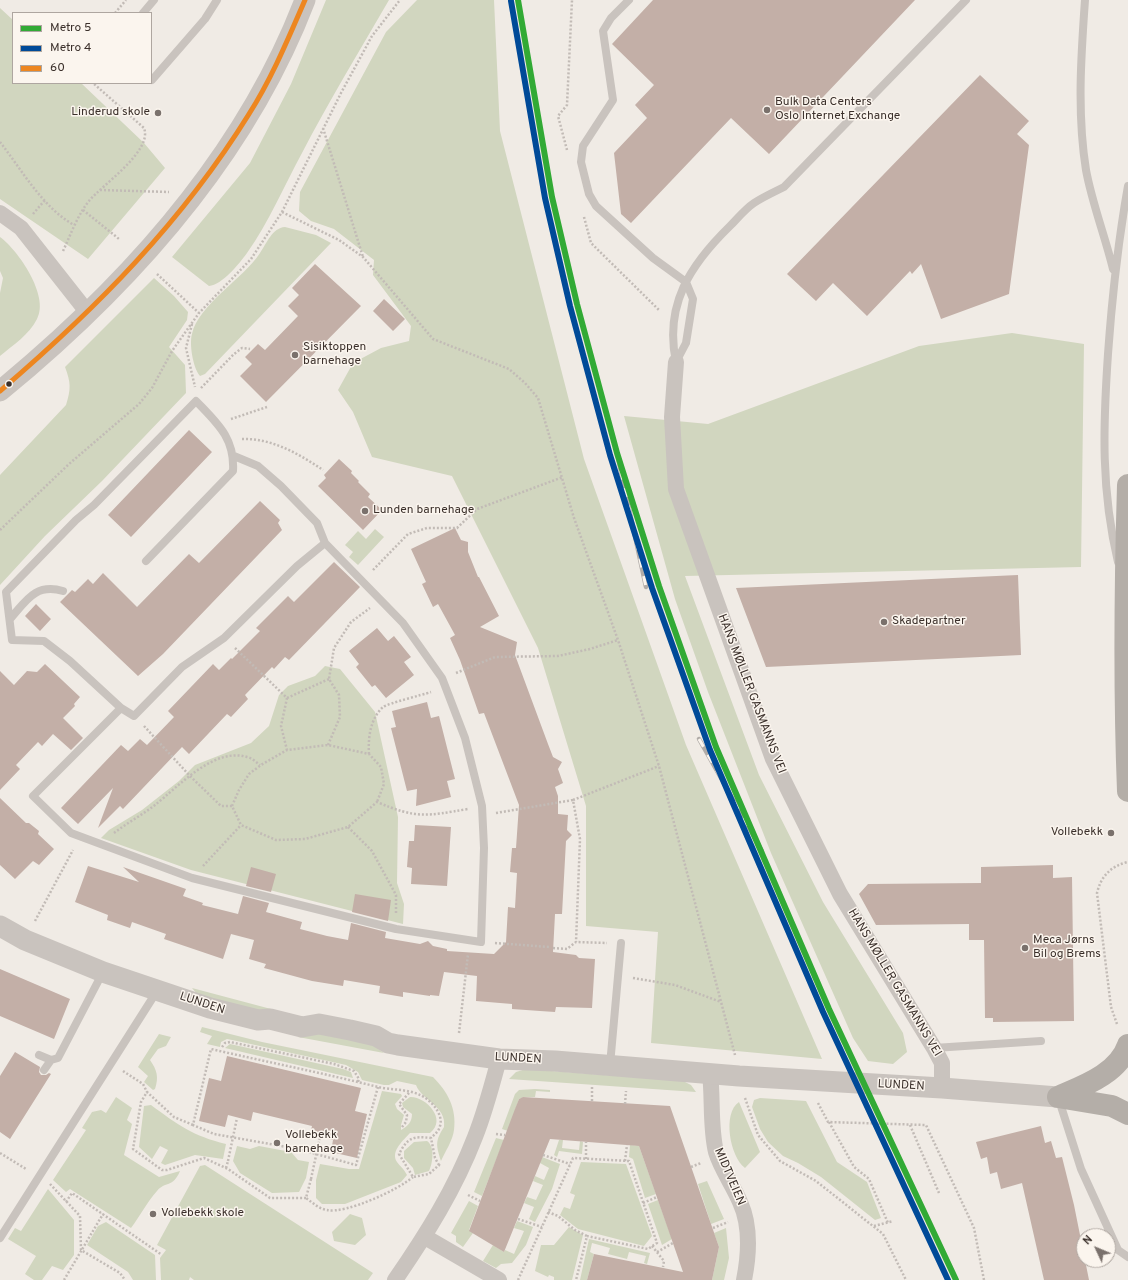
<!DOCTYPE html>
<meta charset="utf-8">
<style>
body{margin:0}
#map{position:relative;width:1128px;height:1280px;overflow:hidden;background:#f0ebe5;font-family:Overpass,sans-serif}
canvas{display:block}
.legend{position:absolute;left:12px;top:12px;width:140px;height:72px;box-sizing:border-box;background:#fbf5ee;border:1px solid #aea6a0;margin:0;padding:5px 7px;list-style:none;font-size:12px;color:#3b302b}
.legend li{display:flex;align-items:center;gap:8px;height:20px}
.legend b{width:20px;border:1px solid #aea6a0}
.north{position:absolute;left:1076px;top:1228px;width:40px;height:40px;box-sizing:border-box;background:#fbf5ee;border:1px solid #aea6a0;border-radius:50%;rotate:314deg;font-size:11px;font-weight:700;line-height:16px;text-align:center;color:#3b302b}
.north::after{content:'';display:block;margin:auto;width:14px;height:18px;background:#7a716c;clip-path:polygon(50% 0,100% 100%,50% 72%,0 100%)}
</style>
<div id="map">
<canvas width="1128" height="1280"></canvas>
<ul class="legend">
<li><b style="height:5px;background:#32aa35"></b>Metro 5</li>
<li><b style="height:5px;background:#004a98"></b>Metro 4</li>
<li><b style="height:5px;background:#ed8620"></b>60</li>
</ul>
<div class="north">N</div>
</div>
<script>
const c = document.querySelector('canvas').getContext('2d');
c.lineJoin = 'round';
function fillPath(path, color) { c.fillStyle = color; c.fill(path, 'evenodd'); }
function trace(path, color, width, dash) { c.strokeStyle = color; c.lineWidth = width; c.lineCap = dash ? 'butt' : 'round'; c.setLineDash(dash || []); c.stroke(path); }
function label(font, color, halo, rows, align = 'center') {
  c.font = font + ' Overpass,sans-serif'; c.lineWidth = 3; c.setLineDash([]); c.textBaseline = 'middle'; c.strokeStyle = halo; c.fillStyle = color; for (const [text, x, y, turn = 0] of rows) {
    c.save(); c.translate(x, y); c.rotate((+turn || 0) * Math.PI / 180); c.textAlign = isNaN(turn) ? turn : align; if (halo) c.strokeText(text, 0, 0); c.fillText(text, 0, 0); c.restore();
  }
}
fillPath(new Path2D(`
 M326,0H389C360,50 329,101 302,153C284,186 269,222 247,253C239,264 222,285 209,286L172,257L250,163L291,84Z
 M417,0H494L500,131L584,459L686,745L822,1059L651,1043L658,932L586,926V806L538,648L452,476L372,457L353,412L338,390L353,363L381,348L409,341L411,326L373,275L374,260L334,229L311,221L299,211L300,192L386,32Z
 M0,8L13,20V83H81L144,143L165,168L88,259L0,199Z
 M285,227L316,235L331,243L205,374L200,376C193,368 189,344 192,334C198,305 244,278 260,253C267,243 272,228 285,227Z
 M0,237C18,250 50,296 37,319C29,335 13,345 0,356V293L3,278L0,271Z
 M154,278L174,296L188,312L187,320L169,347L185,365L186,393L102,481L45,536L0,585V475L66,405C71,389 71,383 65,367Z
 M1012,333L1084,344L1081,567L685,576L759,775L823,902L903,1033L907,1052L893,1064L868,1061L853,1038L771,853L708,692L675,599L624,416L708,424L919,346Z
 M375,529L384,537L358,565L349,557L353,552L345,545L358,531L366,539Z
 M325,666L340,669L375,712L398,817L397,883L404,904L403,924L191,870L101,838L109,830L142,810L179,781L195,765L251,743L269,726L279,695L288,686L315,676Z
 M192,988L271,1009L263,1012L201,999Z
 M202,1027L262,1042L433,1077C447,1091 457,1108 454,1130C453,1140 445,1152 441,1161C436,1145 435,1141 444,1127C447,1106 422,1101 416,1085L397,1081L389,1085H384L362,1080L358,1072L346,1065L237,1041L227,1039L221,1042L220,1047L207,1044L212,1036L200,1032Z
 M312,1031L364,1039L384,1053L298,1037Z
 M159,1034L171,1037L166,1046L158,1049L150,1060C157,1070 159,1077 155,1089L153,1090L144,1082L148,1076L138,1067Z
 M230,1044L343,1069L351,1072L353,1078L225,1048Z
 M526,1069L683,1081L691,1085L696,1092L509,1079L516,1072Z
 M535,1089L550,1090V1092L536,1091L535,1097H524L519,1099L508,1131L502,1129L515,1094L519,1090Z
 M382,1091L401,1094L402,1096L395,1104L397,1109L404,1115L401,1125V1130C408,1126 412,1122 412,1114L403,1107L402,1103L410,1097C425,1096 448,1119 430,1133H410C404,1140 390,1151 397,1162C400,1166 404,1169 407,1175L401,1182L345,1204H322L316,1198V1180L320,1164L349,1169H359Z
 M116,1097L132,1108L127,1120L132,1124L124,1155L159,1177L180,1171C173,1188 165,1181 157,1191C147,1202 140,1216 131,1228L70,1189L66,1192L53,1180L86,1130L82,1128L92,1112L101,1110L106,1113Z
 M760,1098L806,1101L837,1162L867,1182L881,1218L875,1220L821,1177L798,1163L783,1156L768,1142L760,1129L752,1107L754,1100Z
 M739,1102L760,1152L745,1168C730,1157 722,1113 739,1102Z
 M151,1105C178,1125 193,1136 226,1144L223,1159L195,1155L165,1165L161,1163L168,1150L160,1146L152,1159L139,1147L144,1106Z
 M496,1138L504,1140L482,1196L474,1192Z
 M559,1140H563L562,1148L579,1150L580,1141L583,1142L582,1154L559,1151L557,1157L554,1155Z
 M427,1141C435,1146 433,1163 429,1171L415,1175L413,1168L404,1158V1151L414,1142Z
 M630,1145L639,1146L656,1194L645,1198L633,1159L629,1157Z
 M237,1146L250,1149L259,1146L291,1152L298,1160L309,1162L306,1178L299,1192L272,1193L240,1173L233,1161Z
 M542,1157L560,1164L552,1189L535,1222L529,1219L534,1207L524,1203L527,1197L536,1200L543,1185L533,1181L535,1176L544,1180L549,1168L540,1163Z
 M581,1162L626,1164L652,1236L644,1246L578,1229L560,1215L564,1207L570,1209L575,1195L570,1193Z
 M205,1165L373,1273L368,1280H194L190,1277L189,1280H161L160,1258L166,1250L157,1245L200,1166Z
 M707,1181L724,1219L711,1224L698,1184Z
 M48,1189L74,1220V1255L63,1270L52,1266L42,1280H34L25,1274L36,1256L8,1239L15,1228L21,1231Z
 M658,1200L672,1239L662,1245L648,1204Z
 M469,1201L478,1206L469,1230L473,1233L463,1247L456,1242V1236L451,1233Z
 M350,1214L362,1218L366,1235L355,1245L334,1241L332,1232Z
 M517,1221L533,1227L526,1245L512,1263L501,1264L496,1268L483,1261L493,1245L504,1252L505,1250L514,1254L524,1231L514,1228Z
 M106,1222L155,1255L156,1280H133L128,1272L87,1245L98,1226Z
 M569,1227L583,1235L572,1280H554V1277L549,1275L548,1277L535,1271L541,1245H554Z
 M726,1228L729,1258L724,1280H712L719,1247L714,1233Z
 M589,1239L650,1253L647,1264L644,1263L646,1256L629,1252L627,1259L608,1254L610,1248L592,1243L590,1252L594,1254L587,1280H580Z`), '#d1d6bf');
fillPath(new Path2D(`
 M653,0H915L769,154L731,118L631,223L621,214L614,153L647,118L635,105L654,85L612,44Z
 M980,75L1029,121L1017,134L1029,145L1009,294L941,319L921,264L912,274L910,271L867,316L833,283L816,301L787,274Z
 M315,264L361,306L266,402L240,376L252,364L245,357L258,344L265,350L298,316L288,306L299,295L292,288Z
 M384,299L405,319L393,331L373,311Z
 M189,430L212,452L131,537L108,515Z
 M339,459L352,471L351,473L359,481L358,482L370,494L368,497L382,510L363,530L318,486L326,478L324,475Z
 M260,501L280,520L278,523L282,530L163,654L138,676L60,602L72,590L75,592L88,579L93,584L103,573L137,607L189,554L199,563Z
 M455,528L461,540L468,542V552L478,577H479L499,616L480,627L517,642L515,655L548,744L553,757L562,762L558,769L563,783L555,787L558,796V814L568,815L567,830L572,835L566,841L562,914H555L553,952L576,955L579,958L595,959L592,1008L556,1007L555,1012L540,1011L512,1009V1004L476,1001L477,976L444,972L439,996L430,995V996L403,992V997L379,993L380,986L344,980L343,986L312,981L264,968L266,964L249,959L254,940L231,934L223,959L164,939L166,934L132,922L130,928L107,920L108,915L75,902L88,866L139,882L123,867L186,889L183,896L203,903L202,905L238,914L243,896L269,903L266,912L302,922L300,929L327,936L348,940L351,923L386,932L385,938L420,944L428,941L433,946L447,949V951L494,954L506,942L508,907L515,908L517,873L510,872L512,848H516L519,805L484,713L479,714L460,660L450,638L455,635L438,604L433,607L422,584L426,582L411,549Z
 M334,562L360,587L289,660L285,657L274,669L272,667L245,695L248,699L231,717L227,714L189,754L182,747L123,809L120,806L98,828L113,788L78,824L61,808L121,745L128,751L140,739L147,745L174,717L168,711L213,664L219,670L231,658L232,659L260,631L256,628L288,596L294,602Z
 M1018,575L1021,655L980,657L766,667L736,588Z
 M36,604L51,619L40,631L25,616Z
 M377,628L388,641L394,636L411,657L404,662L414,675L386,698L375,685L372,687L356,667L359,664L349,651Z
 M45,664L80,697L74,704L75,706L63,718L83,738L71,750L53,734L42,746L38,742L16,765L20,769L0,790V671L14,685L27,671L37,672Z
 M427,702L431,718L439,716L455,779L447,781L451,797L416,806L417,789L407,791L391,728L396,727L392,711Z
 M0,798L26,823H29L39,831L38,834L54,849L39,865L33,861L15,879L0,865Z
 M415,825L451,827L447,886L411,884L412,868L407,867L409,841H414Z
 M1053,865V878L1072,877L1074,1021L993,1022V1018H985L984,940H969V924L876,925L859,894L868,884L981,883V867Z
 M251,867L276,874L271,892L246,886Z
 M355,894L391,900L388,921L352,912Z
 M0,969L70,999L54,1039L0,1016Z
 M15,1052L40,1067L39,1072L41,1075H46L49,1073L51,1074L10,1139L0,1132V1076Z
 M227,1056L361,1088L355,1111L367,1114L357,1158L331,1152L333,1140L310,1135L312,1126L253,1112L251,1121L228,1115L225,1127L199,1121L209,1078L221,1081Z
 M523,1097L670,1106L719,1247L712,1280H587L594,1254L683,1272L639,1146L550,1139L504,1252L469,1231L515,1109L519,1099Z
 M1041,1126L1045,1143L1051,1141L1056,1158L1062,1157L1074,1205L1089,1280H1044L1022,1183L1001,1189L997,1172L990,1174L987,1157L981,1159L976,1142Z`), '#c3afa7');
trace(new Path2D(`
 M115,13L126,0
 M323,128L363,257
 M0,142C22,170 42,207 74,225
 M567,150L558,116L567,105L572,0
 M100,190L169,192
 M83,210L119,239
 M282,212L339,240L363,257L433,339L509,369L525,383L538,398L574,518L618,640L659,766L735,1055
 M33,214L45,200
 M584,217L591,243L660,311
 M63,251C71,234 77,216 89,201C102,185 153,151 144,128L93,83
 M157,274L199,313
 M192,324L186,348L195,387
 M201,388L234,354L242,348L250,349
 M231,419L267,407
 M242,439C272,438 299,454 323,470
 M0,530L69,464L139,404L152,388L172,351L199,313L251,259L282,212L341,93L372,36L400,0
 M373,570L408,534L427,528H457L477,509L563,477
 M235,648L287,698L281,726L287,750
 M456,673L495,657L558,656L590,649L618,640
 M287,698L329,679
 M144,726L190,776L221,806H232L241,825L276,840L305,839L348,827L377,802C417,819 426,816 468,809
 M328,745L340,717L339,695L329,679L334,648L351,622L370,608
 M369,754C368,738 370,719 383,707C389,703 422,695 431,692
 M573,800L659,766
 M232,806L239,790L249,774L261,765L287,750L328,745L369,754L381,767L384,784L377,802
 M496,813L573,800L580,839L576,942
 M348,827L372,851L396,895V915
 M114,833C127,823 142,815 155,805C179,786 214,747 247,757C252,758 256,762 260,765
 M203,866L241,825
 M35,921L73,850
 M495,943L549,947
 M553,948L567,949L576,942L607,943
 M633,978L675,985L721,1002
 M1117,1024L1111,1007L1097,893C1101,876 1111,866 1128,862
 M459,1033L468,954
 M222,1047L225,1043L230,1042L334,1064L354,1071L359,1079L358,1082
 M123,1071L143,1084L147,1092
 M378,1087L356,1165L298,1149L214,1134L193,1125L211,1049C267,1062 323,1073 378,1087C391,1090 408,1089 420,1095C430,1099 444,1114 440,1126C439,1131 435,1134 431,1138
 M745,1098L758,1135L780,1161L816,1181L883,1234L906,1280
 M592,1101V1087
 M818,1103L828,1122L926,1125L974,1228L984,1280
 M625,1104L626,1091
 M829,1122L854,1167L869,1179L888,1223
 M193,1125L174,1117L147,1092L141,1102L133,1149L162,1170H167L204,1158L228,1169L270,1198H306
 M910,1125L939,1193
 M402,1127L406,1122L407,1115L399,1104L409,1093
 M496,1134L505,1135
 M0,1153L26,1169
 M543,1155L570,1164
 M586,1159V1142
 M625,1161L627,1145
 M439,1165L435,1158L431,1138C413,1136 408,1137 399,1154L413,1177L429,1174L439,1165L441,1166
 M691,1167L701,1163
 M226,1168L228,1161
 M311,1179L306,1198C313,1203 319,1209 327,1210C346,1214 398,1190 413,1177
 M50,1184L80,1216L81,1250L120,1273L125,1280
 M468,1195L480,1201
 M66,1202L72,1193L162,1255
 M643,1203L657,1197
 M548,1212L558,1216L575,1230L587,1236
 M518,1219L542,1227
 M874,1226L893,1221
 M713,1228L728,1222
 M652,1246L664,1261L663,1267
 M657,1252L673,1243
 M64,1280L103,1214
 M518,1280L573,1158L629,1161L657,1243L648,1249L587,1236L576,1280`), '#c2bbb6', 2.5, [2, 2]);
trace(new Path2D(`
 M629,0L611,18L603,31L613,100L583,146L581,162L589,194L596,206L653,258L686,282L693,299L686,343L676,362
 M1085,0C1081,56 1077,114 1086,170C1092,203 1105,236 1113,269
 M143,13L154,0
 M151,79L152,80L205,19L217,0
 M676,362C664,305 690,265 730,226C737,219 745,209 754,203C763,197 774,192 784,187L966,0
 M234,456L258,466L281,486L317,523L325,543L403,623L442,678L465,738L482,806L484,848L481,942L396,929L192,878L71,833L33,796L121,708L134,716L182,667L224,638L297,566L325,543
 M1118,562C1101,491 1103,427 1108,354C1112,298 1118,242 1128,186
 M10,619C26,601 35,583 63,591
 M121,708L70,661L44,641L12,640L6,592L76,520L94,505L196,401C217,423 235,438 233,471L146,561
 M934,1048L1041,1041
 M39,1055L51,1060L58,1058L103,972
 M610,1065L621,943
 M44,1070L51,1060
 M1059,1100L1081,1169L1118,1250L1128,1257
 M0,1238L157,991`), '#c9c3be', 8);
trace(new Path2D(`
 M0,213L21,228L88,313
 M676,362L672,417L676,489L773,759L840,894L934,1048L942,1063V1088
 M710,1073C713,1099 710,1127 716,1152C721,1169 733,1185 740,1202C751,1226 749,1255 744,1280
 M425,1237L499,1280
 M395,1280C426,1235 455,1189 475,1137C485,1112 492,1085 499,1059`), '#c9c3be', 16);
trace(new Path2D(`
 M0,391C128,286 245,157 305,0
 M0,926L25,940L103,972L210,1008L258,1020L270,1019L302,1027L319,1024L350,1030L376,1036L388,1043L398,1045L499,1059L555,1061L739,1076L942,1088L1058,1097`), '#c9c3be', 21);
trace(new Path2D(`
 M1128,485C1125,587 1124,689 1128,791
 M1058,1097C1083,1086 1118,1074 1128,1045
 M1058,1097L1112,1106L1128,1114`), '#b4aea8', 22);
const rail = new Path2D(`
 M617,453L646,587
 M699,739L762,851`);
trace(rail, '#b1aca8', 4.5);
trace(rail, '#fbf5ee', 3, [9]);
trace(new Path2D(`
 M228,1161L237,1118
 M311,1179L320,1137`), '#c2bbb6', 2.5, [2, 2]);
trace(new Path2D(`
 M0,391C97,308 182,222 249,114C272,78 288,39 305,0`), '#ed8620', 5);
trace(new Path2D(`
 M518,0L552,197L577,304L617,453L659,586L716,747L829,1009L956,1280`), '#32aa35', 6);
trace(new Path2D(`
 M511,1L545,198L570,306L610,455L652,588L710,750L823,1012L948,1280`), '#004a98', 6);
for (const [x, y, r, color] of [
 [767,110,4,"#7a716c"],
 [158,113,4,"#7a716c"],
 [295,355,4,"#7a716c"],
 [9,384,3.5,"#3b302b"],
 [365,511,4,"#7a716c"],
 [884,622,4,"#7a716c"],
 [1111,833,4,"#7a716c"],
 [1025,948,4,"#7a716c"],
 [277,1143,4,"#7a716c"],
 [153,1214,4,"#7a716c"]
]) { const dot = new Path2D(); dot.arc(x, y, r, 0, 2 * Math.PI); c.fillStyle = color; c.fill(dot); trace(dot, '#fbf5ee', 1.5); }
label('12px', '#3b302b', '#fbf5ee', [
 ["Bulk Data Centers",775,103],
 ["Oslo Internet Exchange",775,117],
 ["Linderud skole",150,113,"right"],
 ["Sisiktoppen",303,348],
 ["barnehage",303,362],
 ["Lunden barnehage",373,511],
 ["Skadepartner",892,622],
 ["Vollebekk",1103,833,"right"],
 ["Meca Jørns",1033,941],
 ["Bil og Brems",1033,955],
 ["Vollebekk",285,1136],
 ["barnehage",285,1150],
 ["Vollebekk skole",161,1214]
], 'left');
label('12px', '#3b302b', '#fbf5ee', [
 ["HANS MØLLER GASMANNS VEI",751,694,69],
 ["HANS MØLLER GASMANNS VEI",894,983,59],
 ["LUNDEN",202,1004,18],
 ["LUNDEN",518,1059,3],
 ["LUNDEN",901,1086,3],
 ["MIDTVEIEN",729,1177,67]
]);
</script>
